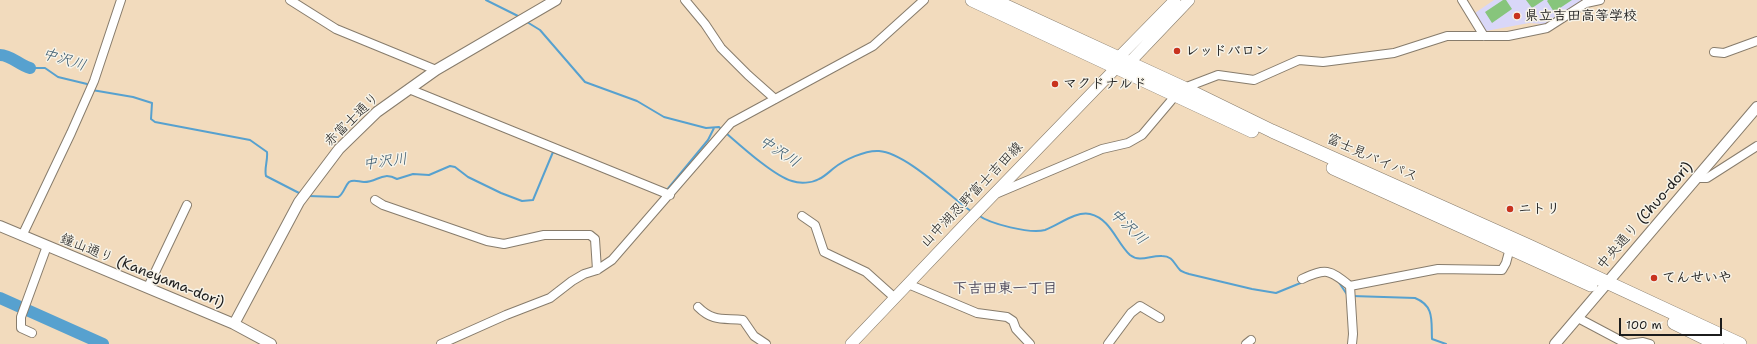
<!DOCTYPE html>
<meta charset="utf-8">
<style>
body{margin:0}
#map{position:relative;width:1757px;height:344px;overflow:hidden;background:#f2dbbd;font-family:"Shantell Sans",sans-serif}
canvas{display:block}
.scale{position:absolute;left:1619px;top:318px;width:103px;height:18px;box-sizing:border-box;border:2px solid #1c1c1c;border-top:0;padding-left:5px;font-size:12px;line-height:14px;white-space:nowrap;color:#1c1c1c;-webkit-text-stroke:3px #f7f3e8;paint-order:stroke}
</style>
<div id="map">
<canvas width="1757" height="344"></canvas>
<div class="scale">100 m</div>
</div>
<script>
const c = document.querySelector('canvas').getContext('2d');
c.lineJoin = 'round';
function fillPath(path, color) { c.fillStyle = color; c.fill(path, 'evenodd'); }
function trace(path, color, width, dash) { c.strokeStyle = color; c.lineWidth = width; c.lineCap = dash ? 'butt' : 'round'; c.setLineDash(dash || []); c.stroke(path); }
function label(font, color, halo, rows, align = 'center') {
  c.font = font + ' "Shantell Sans","Klee One",sans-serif'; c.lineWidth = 3; c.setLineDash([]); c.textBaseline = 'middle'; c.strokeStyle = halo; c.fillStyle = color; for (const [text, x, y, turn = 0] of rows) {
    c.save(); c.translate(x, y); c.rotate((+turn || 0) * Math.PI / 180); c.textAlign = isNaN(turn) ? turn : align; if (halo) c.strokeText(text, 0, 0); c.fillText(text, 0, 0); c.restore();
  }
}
fillPath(new Path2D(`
 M1494,0H1585L1544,24L1529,23L1486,31L1475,13Z`), '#d9d7f8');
fillPath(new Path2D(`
 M1503,0H1506L1512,9L1492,23L1485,12Z
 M1526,0H1544L1532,8Z
 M1548,0H1572L1554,12L1547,1Z`), '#87c57c');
trace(new Path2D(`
 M486,0L520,17
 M527,22L540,30L585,82L637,101L664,117L706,128L719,127L722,130
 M30,68H45L58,77L87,84L89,87
 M92,90L133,97L152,103L151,119L155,122L250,140L267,152C268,161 264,168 266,176L301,194
 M726,133C741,146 774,176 792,181C800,184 812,183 819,179C824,177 829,172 834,168C844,160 865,150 879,151C906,153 949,196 972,212
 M666,191L708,140L714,128
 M308,196L338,197C344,194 344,187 349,182C354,179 359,182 364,182C378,182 382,171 397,179L413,174L429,175L450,166L455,167L468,177L501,193L522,201L533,200L553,152L569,158
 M978,215C990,224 1030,234 1045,230C1059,225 1075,211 1090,214C1111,219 1116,242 1130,255C1140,263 1151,255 1162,256C1173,256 1174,264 1180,270C1182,272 1186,273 1189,274L1252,289L1276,293L1303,282
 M1338,281L1348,296
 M1352,296L1415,298C1435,306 1431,321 1432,339L1446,344`), '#57a1cf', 2);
trace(new Path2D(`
 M0,55C11,55 19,65 30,68
 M0,298L103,344`), '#57a1cf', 12);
const minor = new Path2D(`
 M290,0L336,29L436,70
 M685,0L705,24L721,48L748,75L775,99
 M1462,0L1484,36
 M1714,52L1724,53L1757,41
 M1184,88L1218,75L1254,80L1299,60L1323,62L1394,53L1447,36H1508L1547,28L1586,3L1600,0
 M409,89L670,195
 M1697,178H1707L1757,146
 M998,193L1102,149L1128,143L1142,135L1175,96
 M375,200L383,205L487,241L504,244L544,235H590L595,239L597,270
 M802,216L815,225L824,252L866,272L895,298
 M22,236L71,133L94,81L121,0
 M1302,279C1326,268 1329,269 1350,286L1438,269L1502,270L1506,263L1510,248
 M908,284L977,313L1007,317L1013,321L1016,329L1030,344
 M1350,286L1353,334L1352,344
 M148,287L187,205
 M698,307C713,322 723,318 743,320L754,336L766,344
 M1578,318L1627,344L1643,342L1650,344
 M32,333L21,328V317L47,246
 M441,344L506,315L550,298L572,281L584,274L597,270L612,260L731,123L873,46L924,0
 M1108,344L1131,313L1140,306L1160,318
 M1246,344L1251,340`);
const tertiary = new Path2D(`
 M0,226L234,324L271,344
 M234,324L299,202L339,149L377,112L436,70L556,0
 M1555,344L1757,107`);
const secondary = new Path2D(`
 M1117,66L1118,58L1175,0
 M851,344L968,221L1116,68L1129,63L1189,0`);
const trunk = new Path2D(`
 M972,0L1252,131
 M993,0L1184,88L1272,131L1529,246L1740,344
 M1333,168L1591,285
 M1674,323L1717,344`);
trace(minor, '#877c6c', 10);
trace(tertiary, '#877c6c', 12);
trace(secondary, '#877c6c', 12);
trace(trunk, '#877c6c', 14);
trace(minor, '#fff', 8);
trace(tertiary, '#fff', 10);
trace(secondary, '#fff', 11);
trace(trunk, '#fff', 13);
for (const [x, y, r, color] of [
 [1517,16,4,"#c8321e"],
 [1177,51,4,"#c8321e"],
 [1055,84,4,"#c8321e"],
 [1510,209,4,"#c8321e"],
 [1654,278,4,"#c8321e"]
]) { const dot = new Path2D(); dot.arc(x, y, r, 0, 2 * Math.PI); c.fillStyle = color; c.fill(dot); trace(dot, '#f7f3e8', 1.5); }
label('bold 14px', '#1c1c1c', '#f7f3e8', [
 ["県立吉田高等学校",1525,16],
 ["レッドバロン",1185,51],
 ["マクドナルド",1063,84],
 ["ニトリ",1518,209],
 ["てんせいや",1662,278]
], 'left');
label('14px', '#1c1c1c', '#f7f3e8', [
 ["赤富士通り",352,120,-44],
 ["富士見バイパス",1372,158,24],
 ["山中湖忍野富士吉田線",972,195,-46],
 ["中央通り (Chuo-dori)",1645,216,-49],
 ["鐘山通り (Kaneyama-dori)",142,271,22]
]);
label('italic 15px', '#37586d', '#f7f3e8', [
 ["中沢川",64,60,17],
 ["中沢川",779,152,33],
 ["中沢川",385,162,-7],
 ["中沢川",1128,227,44]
]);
label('bold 15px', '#504b5e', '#f7f3e8', [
 ["下吉田東一丁目",1005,289]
]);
</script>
